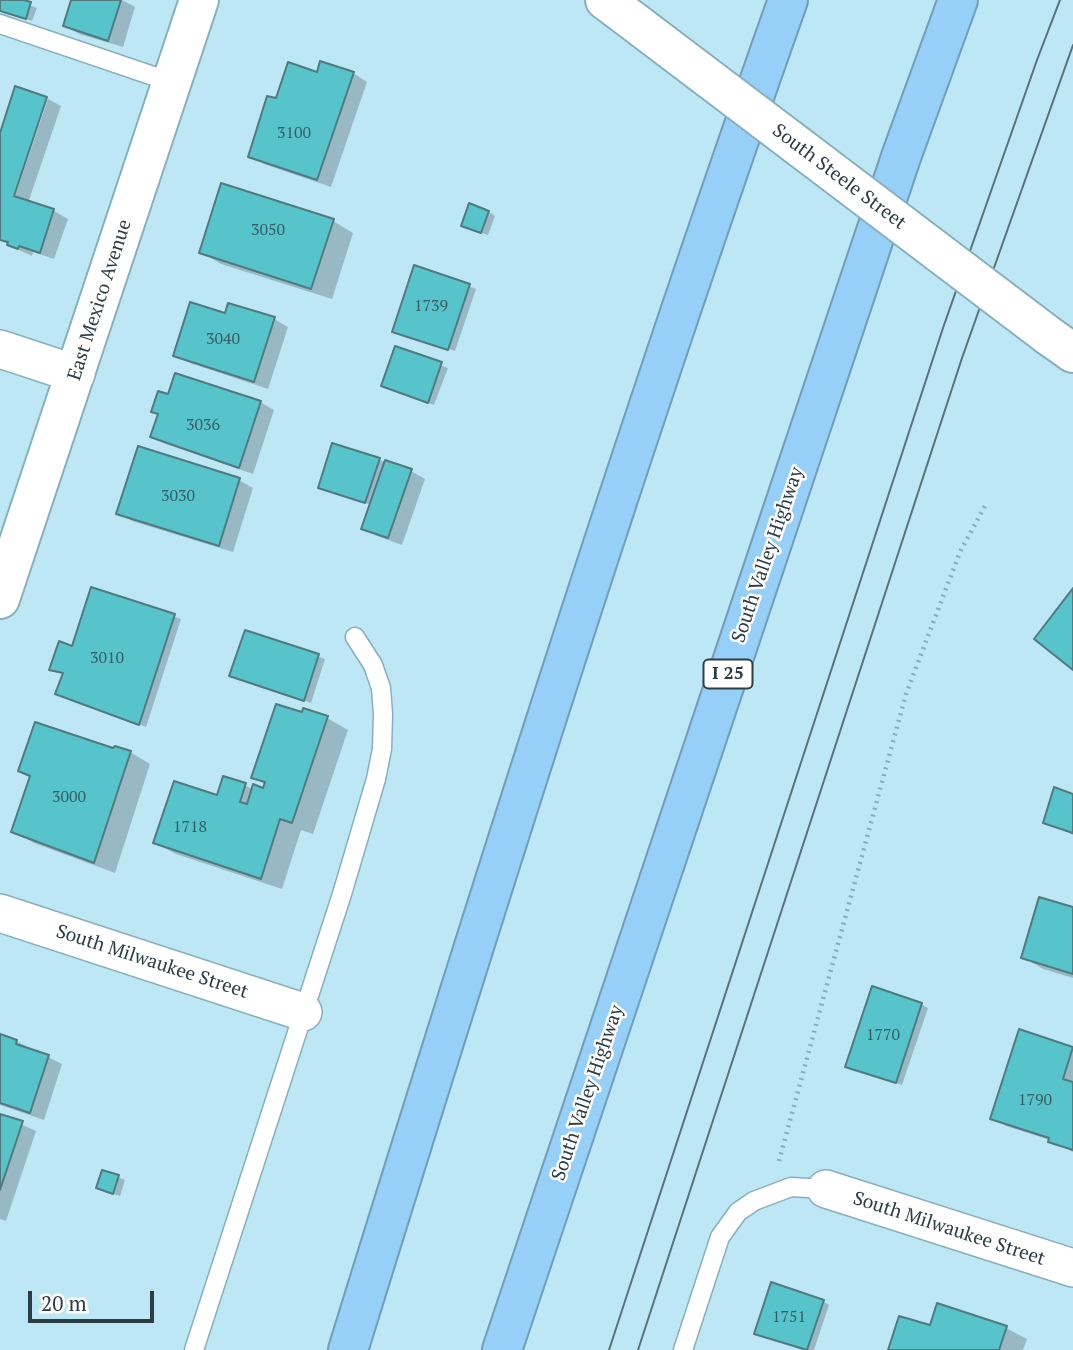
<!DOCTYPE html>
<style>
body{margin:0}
#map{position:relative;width:1073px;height:1350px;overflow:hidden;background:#bee7f6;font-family:"PT Serif",serif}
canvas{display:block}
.scale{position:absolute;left:28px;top:1291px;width:126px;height:32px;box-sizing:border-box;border:4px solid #2c3d43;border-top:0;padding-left:9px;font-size:21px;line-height:24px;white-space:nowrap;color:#2c3d43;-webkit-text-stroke:5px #fff;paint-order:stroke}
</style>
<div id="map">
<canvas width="1073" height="1350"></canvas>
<div class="scale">20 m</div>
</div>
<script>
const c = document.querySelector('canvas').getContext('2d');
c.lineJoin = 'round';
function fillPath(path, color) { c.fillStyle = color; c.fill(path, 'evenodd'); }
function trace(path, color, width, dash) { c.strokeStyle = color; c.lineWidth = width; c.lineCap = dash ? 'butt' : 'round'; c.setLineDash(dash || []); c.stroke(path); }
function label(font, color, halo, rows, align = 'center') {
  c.font = font + ' "PT Serif",serif'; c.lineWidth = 5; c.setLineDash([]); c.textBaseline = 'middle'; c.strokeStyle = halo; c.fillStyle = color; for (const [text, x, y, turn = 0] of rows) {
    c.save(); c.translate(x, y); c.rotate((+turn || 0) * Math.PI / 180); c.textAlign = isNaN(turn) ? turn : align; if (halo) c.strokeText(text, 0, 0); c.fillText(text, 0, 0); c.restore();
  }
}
fillPath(new Path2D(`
 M0,0H18L37,8L32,21L0,10Z
 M73,0H122L135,7L123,47L79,34L65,26Z
 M353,73L367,82L331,187L264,164L250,156L277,100L318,74Z
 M17,88L47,98H45L9,204L12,205L48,99L61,106L28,203L54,211L68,219L54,259L33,252L32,256L23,252L0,240V139Z
 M489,212L495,216L488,235L470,229Z
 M333,221L353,233L332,299L221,264L201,252Z
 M469,286L476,289L455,351L398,332Z
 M226,315L274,319L288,327L268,389L190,363L176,355Z
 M396,348L448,368L434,405L389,389Z
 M169,396L260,402L274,410L253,474L166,444L152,436Z
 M379,460L411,471L425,479L402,545L377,536L363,528L371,505L320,488Z
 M239,480L253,488L233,552L132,521L118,513Z
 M92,589L181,619L146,727L64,697V674L52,669L73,648Z
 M246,632L325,659L311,703L231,675Z
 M303,714L327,718L348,730L313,834L301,830L282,889L176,854L155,843L218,797L245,785L253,790H265L266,785L253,777Z
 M114,750L130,752L150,764L115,873L34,843L13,831L31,777L20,770Z
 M1073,795V835L1045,822Z
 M1073,909V978L1043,969L1023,957Z
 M921,1004L928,1008L902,1085L853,1069Z
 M1020,1031L1073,1049V1152L1050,1140L1006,1126L992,1118Z
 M0,1036L16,1041L62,1064L44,1120L0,1105Z
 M0,1115L36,1131L6,1221L0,1219Z
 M118,1177L125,1180L120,1196L105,1191Z
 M823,1301L829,1305L814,1350H802L756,1333Z
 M931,1328H1006L1027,1339L1023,1350H890Z`), '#0003');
const building = new Path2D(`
 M0,0H24L31,2L26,19L0,11Z
 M71,0H121L108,41L63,26Z
 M320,61L354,72L317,180L248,157L267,96L276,98L288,62L317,72Z
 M15,86L47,97L14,196L54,209L40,253L19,246L18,249L7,245L8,242L0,240V133Z
 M221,183L334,219L311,289L199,253Z
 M469,203L489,211L481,233L461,226Z
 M414,265L470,284L448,350L392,332Z
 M190,302L225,313L228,303L275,317L254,382L173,356Z
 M395,346L442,362L428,403L381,386Z
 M175,373L261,401L239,468L150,437L158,414L151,412L158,391L168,394Z
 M332,443L380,458L365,503L318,488Z
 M138,446L240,478L219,546L116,514Z
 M385,460L412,469L388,538L361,529Z
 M91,587L175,614L139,725L55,694L63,673L49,670L59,641L72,646Z
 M1073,588V670L1034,639Z
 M245,630L319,654L304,701L229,676Z
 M276,704L302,712L303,708L328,716L292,823L280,819L261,879L153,843L174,781L217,795L223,776L246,783L240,802L247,804L253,784L263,788L265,782L251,778Z
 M35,722L113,748L115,746L131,751L94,863L11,832L30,776L18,771Z
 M1054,787L1073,794V833L1043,823Z
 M1039,897L1073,907V974L1021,958Z
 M872,986L922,1003L896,1083L845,1067Z
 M1019,1029L1073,1047L1063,1079L1073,1082V1150L1048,1142L1049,1138L990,1119Z
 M0,1034L17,1040L16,1044L49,1055L30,1113L0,1103Z
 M0,1114L23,1121L0,1190Z
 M102,1170L119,1175L113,1194L96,1188Z
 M771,1282L824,1300L807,1350L754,1334Z
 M937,1303L1007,1326L999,1350H888L899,1316L930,1325Z`);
fillPath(building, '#57c3cb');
trace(building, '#507a7e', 2);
const lane = new Path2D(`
 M0,24L171,82
 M194,1350L342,894L376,779L382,749L383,714L381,688L373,665L355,637
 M683,1350L720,1237L738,1212L754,1201L791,1187L826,1189`);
const street = new Path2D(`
 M0,349L76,374
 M0,913L303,1012
 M826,1189L1073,1268`);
const secondary = new Path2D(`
 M605,0L633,21
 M1049,336L1073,353
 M0,599L199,0`);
const highway = new Path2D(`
 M348,1350C488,898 630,446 788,0
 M502,1350L901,157L958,0`);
trace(lane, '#87afbd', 21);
trace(street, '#87afbd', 40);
trace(secondary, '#87afbd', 42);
trace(highway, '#719db9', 42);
trace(new Path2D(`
 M779,1161L906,694L960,552L987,502`), '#8aabb7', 4.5, [2, 5]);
trace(lane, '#fff', 18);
trace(street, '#fff', 37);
trace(secondary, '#fff', 38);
trace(highway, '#96d0f8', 38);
trace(new Path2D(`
 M609,1350L943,328L1037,60L1060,0
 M638,1350L962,358L1073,45`), '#59727a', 2);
const secondaryBridge = new Path2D(`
 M633,21L1049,336`);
trace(secondaryBridge, '#87afbd', 42, []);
trace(secondaryBridge, '#fff', 38);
label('16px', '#375e65', null, [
 ["3100",294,133],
 ["3050",268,230],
 ["1739",431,306],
 ["3040",223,339],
 ["3036",203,425],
 ["3030",178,496],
 ["3010",107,658],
 ["3000",69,797],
 ["1718",190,827],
 ["1770",883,1035],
 ["1790",1035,1100],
 ["1751",789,1317]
]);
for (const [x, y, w] of [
 [728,674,49]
]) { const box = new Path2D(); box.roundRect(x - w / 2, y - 14.5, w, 29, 5); c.fillStyle = '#fff'; c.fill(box); trace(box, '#2c3d43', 2); }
label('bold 18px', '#2c3d43', null, [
 ["I 25",728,674]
]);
label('19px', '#2c3d43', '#fff', [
 ["South Steele Street",839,177,37],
 ["East Mexico Avenue",100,300,-72],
 ["South Valley Highway",768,555,-71],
 ["South Milwaukee Street",152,962,18],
 ["South Valley Highway",588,1093,-71],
 ["South Milwaukee Street",949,1229,18]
]);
</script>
